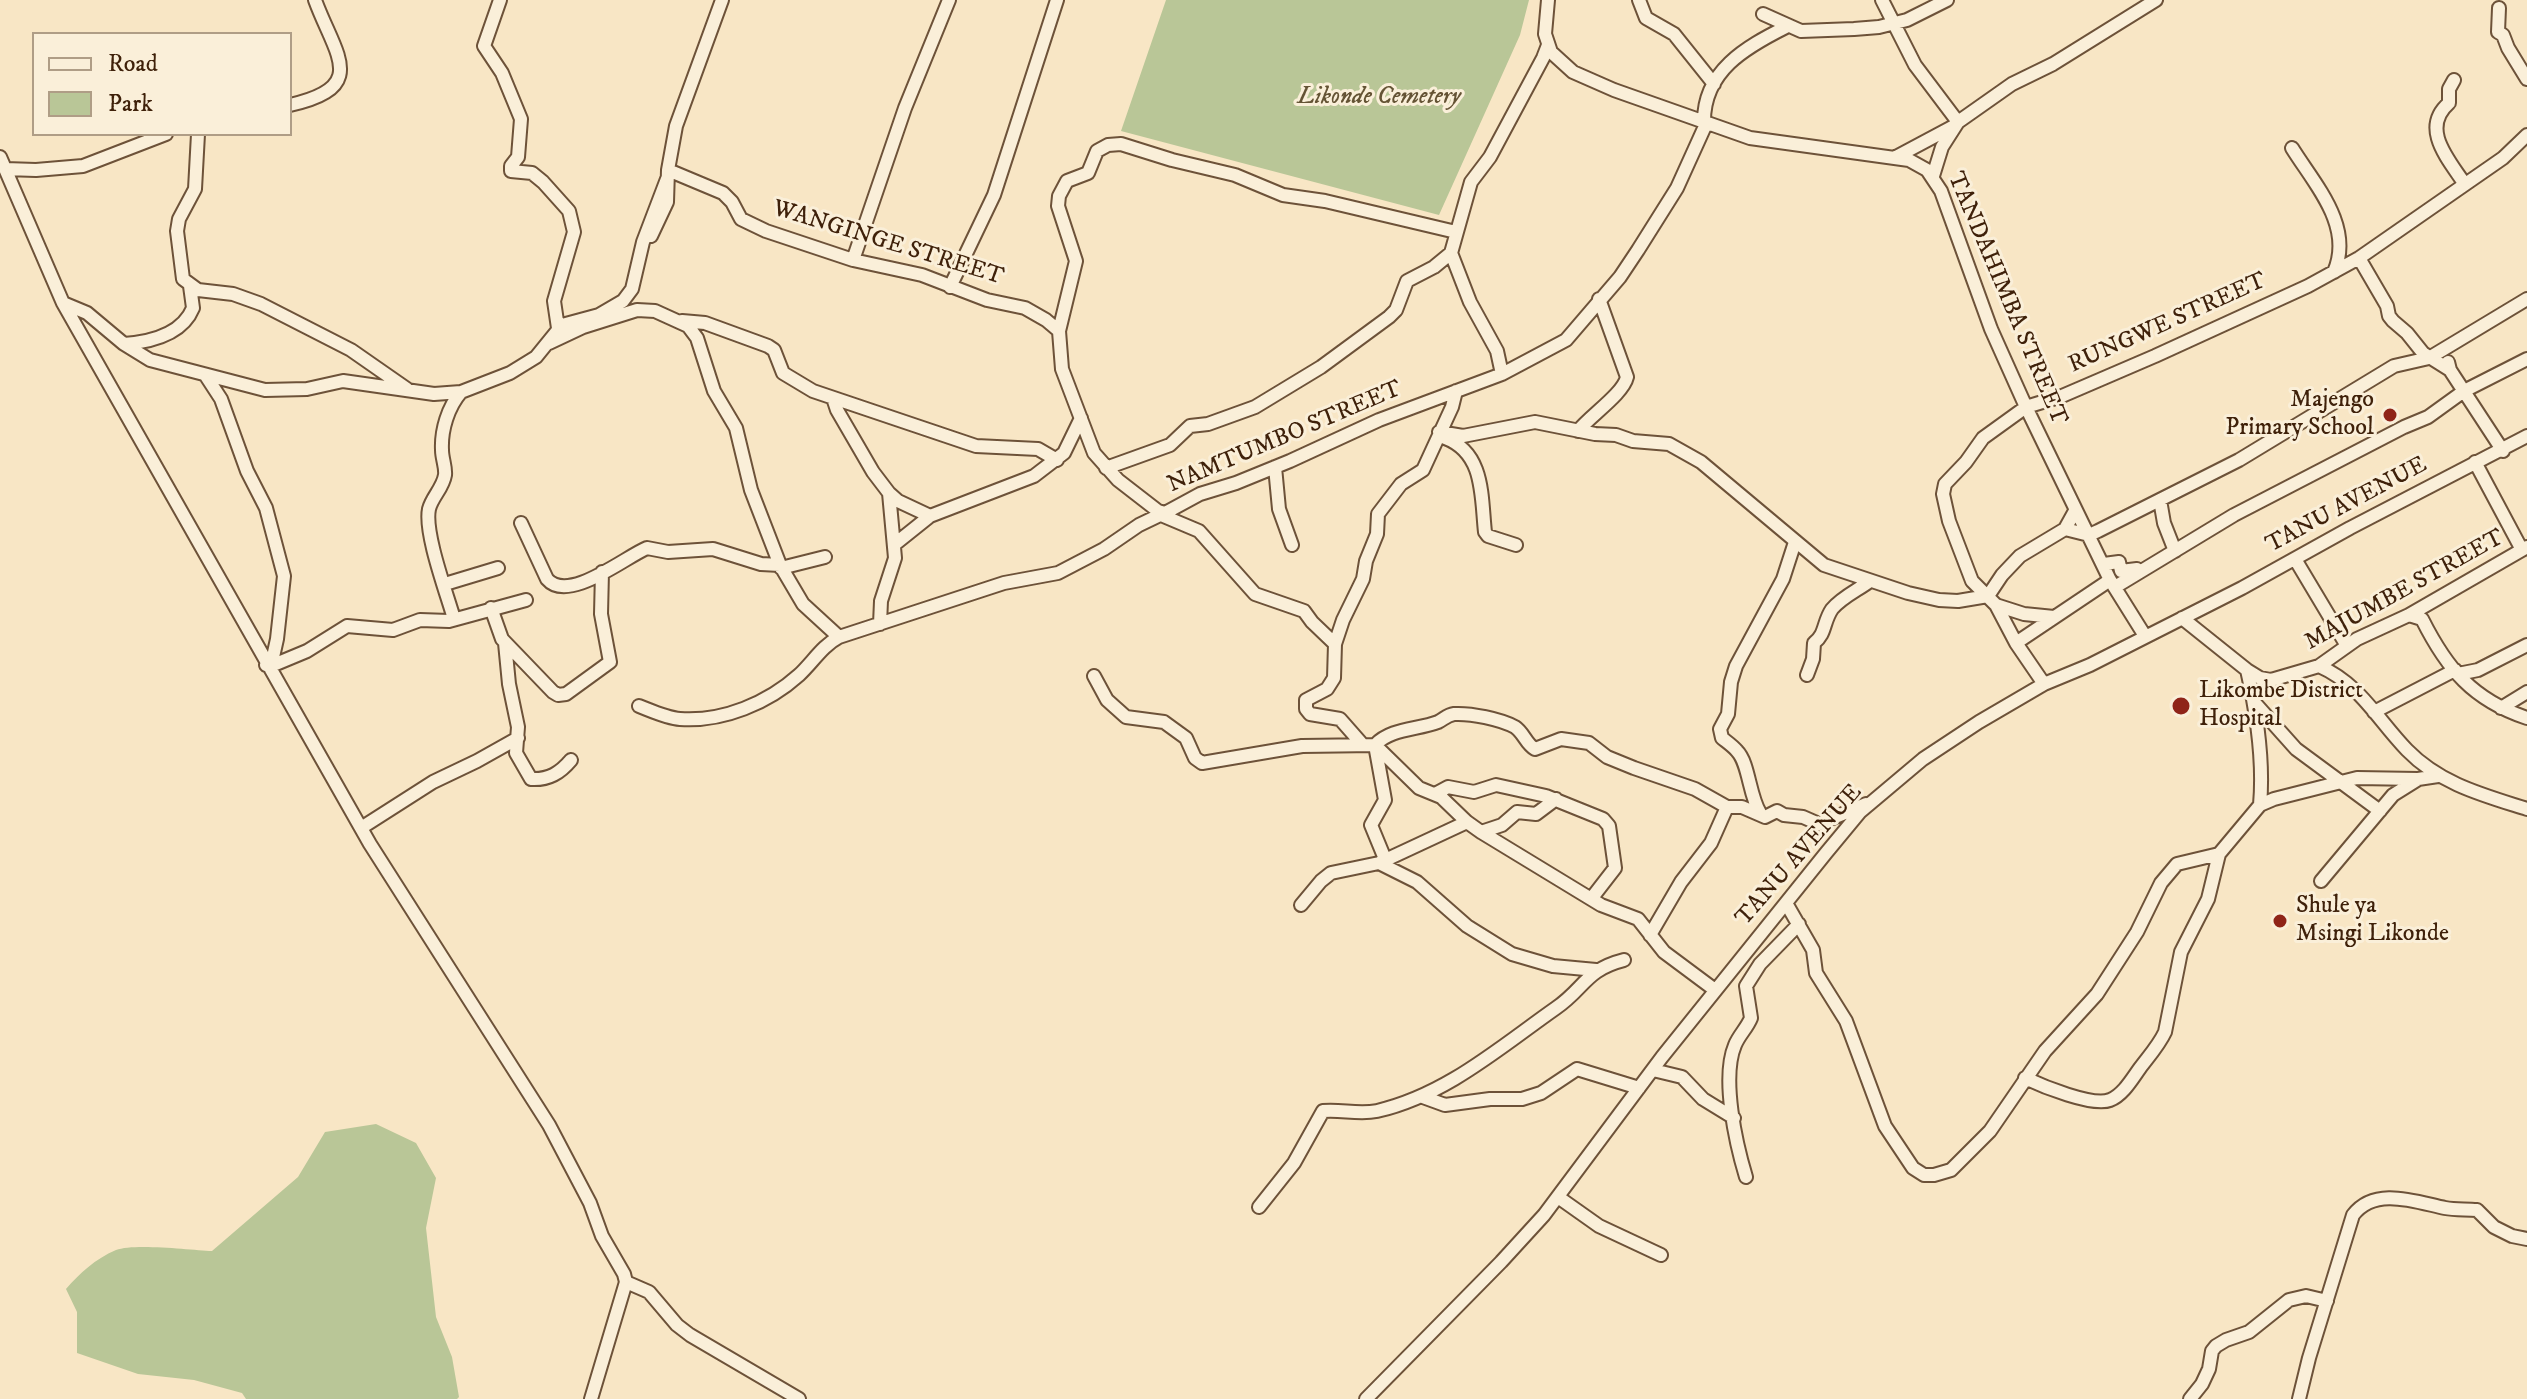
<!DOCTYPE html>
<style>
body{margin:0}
#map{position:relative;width:2527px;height:1399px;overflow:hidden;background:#f8e6c5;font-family:"IM FELL DW Pica",serif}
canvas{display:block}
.legend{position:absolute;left:32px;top:32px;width:260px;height:104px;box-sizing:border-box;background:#faefd9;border:2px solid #af9d86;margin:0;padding:10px 14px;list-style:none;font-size:24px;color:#3f210a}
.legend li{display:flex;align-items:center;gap:16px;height:40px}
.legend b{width:40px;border:2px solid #af9d86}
</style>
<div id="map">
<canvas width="2527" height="1399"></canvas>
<ul class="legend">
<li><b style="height:10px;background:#faefd9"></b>Road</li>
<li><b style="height:22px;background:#b9c697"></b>Park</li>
</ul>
</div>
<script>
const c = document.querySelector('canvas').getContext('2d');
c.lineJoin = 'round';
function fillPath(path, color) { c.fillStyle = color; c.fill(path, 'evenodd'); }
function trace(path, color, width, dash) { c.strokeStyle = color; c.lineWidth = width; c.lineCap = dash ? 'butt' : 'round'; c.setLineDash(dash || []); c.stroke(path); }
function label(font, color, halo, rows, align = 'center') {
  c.font = font + ' "IM FELL DW Pica",serif'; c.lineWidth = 6; c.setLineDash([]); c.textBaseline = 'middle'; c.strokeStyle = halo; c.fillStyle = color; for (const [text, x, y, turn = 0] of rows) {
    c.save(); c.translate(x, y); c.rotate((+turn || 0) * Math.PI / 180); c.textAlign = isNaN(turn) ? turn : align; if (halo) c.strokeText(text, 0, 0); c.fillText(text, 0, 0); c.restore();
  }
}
fillPath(new Path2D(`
 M1166,0H1529L1520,35L1439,215L1121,131Z
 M376,1124L416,1143L436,1178L426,1228L436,1317L452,1357L459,1397L457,1399H246L242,1393L194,1380L138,1374L77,1353V1312L66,1289C80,1273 95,1259 116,1250C134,1243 191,1250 212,1251L298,1177L325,1132Z`), '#b9c697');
const minor = new Path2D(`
 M500,0L484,46L502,73L521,119L518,157L511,166V171L532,173L543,182L569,211L574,232L554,301L558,328
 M1548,0L1545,34L1551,52L1573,72L1614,90L1750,138L1909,160L1927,170L1941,191L1991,329L2026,407L2110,580L2145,636
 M1639,0L1646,18L1674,34L1714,84
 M1882,0L1915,65L1958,122
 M2499,8L2498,32L2503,35L2508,48L2527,79
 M1763,14L1801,31L1854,29L1879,27L1907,20L1947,0
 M2454,80L2449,89V103C2420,128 2448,159 2464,183
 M290,105C370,87 335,55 315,0
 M1704,123C1703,71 1746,47 1786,27
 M198,134L195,189L179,219L177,231L183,279L198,290L233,294L261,304L351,350L407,389
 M2292,148C2315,185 2354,226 2334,272
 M0,157L63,303L370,844L549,1125L590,1203L602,1236L624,1274L626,1282L591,1399
 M1894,158L1954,126
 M5,169L36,170L83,166L166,134
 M668,170L723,193L732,202L741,219L766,231L853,260L922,275L987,300L1025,308L1046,320L1059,331
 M1933,176L1942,147L1958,122L2012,84L2053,64L2156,0
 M1456,232L1325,201L1283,195L1235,175L1172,160L1121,144L1108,145L1097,151L1088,173L1067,181L1059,196L1058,206L1076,261L1059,331L1062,369L1094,453L1118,480L1158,511L1165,513L1200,494L1236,483L1290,461L1379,420L1502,374L1566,340L1620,277L1638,250L1677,188L1706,124
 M651,236L667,202L668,170L676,126L722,0
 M2359,258L2387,306L2389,316L2393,321L2407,333L2423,353L2450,370
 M853,260L905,108L949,0
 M950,287L994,195L1057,0
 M63,303L87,313L124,344L150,360L265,390L307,389L343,381L434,394L461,392L510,373L536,357L562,325L599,315L623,301L632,289L643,242L667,179
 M682,321L705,323L768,346L774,350L783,373L813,391L976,446L1038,449L1057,460
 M549,343L583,327L637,310L655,311L688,326L697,338L714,391L736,428L751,490L780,565L803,604L839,637
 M124,344C150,342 182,335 193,308L190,286
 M2448,362L2450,370L2503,451
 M1502,374L1497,351L1470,302L1451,253L1471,182L1490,157L1543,58L1548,45
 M206,376L221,399L247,471L266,508L284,576L277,639L271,666
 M833,398L837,410L873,472L889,493L898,501L930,516
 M1578,431C1591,415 1623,394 1627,377L1599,299
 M1439,432L1463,436L1535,422L1595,434L1616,435L1633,441L1669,444L1701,462L1824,565L1908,593L1939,600L1958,601L1988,596L2002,575L2020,556L2065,529L2075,511
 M1445,438C1485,453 1481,497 1485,532L1488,536L1516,545
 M2475,462L2522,550
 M1275,467L1279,509L1292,545
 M1106,468L1170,445L1190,426L1208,424L1255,407L1321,367L1389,317L1396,310L1407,281L1434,267L1451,253
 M2160,500L2164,523L2175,551
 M1161,515L1199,531L1255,594L1304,611L1312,622L1335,644L1334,678L1327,689L1306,700V709L1310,714L1340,719L1362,744
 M521,523L547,579C568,604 625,557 647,548L668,552L713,549L761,564L780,565
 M2065,529L2089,535L2098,531L2239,460L2394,366L2429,358L2527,299
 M895,544L930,516L1034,476L1064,453L1081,418
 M2295,559L2347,646
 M2104,564L2119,562L2121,571L2137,569
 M781,568L825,557
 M445,584L498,568
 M2115,587L2234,515L2404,427L2428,417L2464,391L2527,359
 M1996,605L2024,614L2054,617
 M491,608L502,639L553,692L558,695L566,694L610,662L601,614L602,572
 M2409,615L2422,619C2447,669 2473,700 2527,718
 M2182,618L2247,670L2260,678L2271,680L2319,666L2357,639L2409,615L2527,547
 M454,619C447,594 424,533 429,509C432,497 443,488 445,475C446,467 442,459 442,450C441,430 448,407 461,392
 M880,624L881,601L895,558L889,493
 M505,643L509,684L518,727L516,753L531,779C549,780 560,773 571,760
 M2016,643L2110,580
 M1335,644L1343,620L1363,579L1366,561L1377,534L1378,514L1401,484L1423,470L1452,407L1456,391
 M266,665L271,666L307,651L347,626L393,630L420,620L449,621L526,600
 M2319,666C2360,684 2377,719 2407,750C2440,784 2483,795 2527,809
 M2247,670C2257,714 2264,760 2260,805
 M2458,674L2478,670L2527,645
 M1807,675L1813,659L1814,643C1826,634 1823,622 1832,609C1842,597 1858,590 1870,581
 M1094,676L1107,700L1126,717L1164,722L1186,738L1195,758L1202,763L1302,746L1375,745L1419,788L1441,797L1467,822L1481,832L1601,905L1638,919L1664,952L1715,990
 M2044,684L2016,643L1996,605L1972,581L1949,521L1943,494L1945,484L1966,462L1983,438L2026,407L2062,396L2155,356L2308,286L2359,258L2503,158L2527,135
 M2254,702L2296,749L2380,811
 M639,706C652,711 667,718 680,719C723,722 768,703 799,675C813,662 822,646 839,637L1004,583L1058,573L1104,549L1139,525L1164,513
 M2501,708L2527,692
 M2374,712L2455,670
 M1435,794L1448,787L1474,792L1496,785L1546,796L1603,819L1609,826L1615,868L1591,899
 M1760,813C1749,795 1749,763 1737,751C1733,746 1727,742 1722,738L1720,729L1728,714L1731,682L1736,666L1783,579L1795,542
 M361,828L433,782L477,761L518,738
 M1481,832L1502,825L1517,812L1536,814L1556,799
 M1385,859L1371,825L1385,800L1375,745C1391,728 1417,730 1438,722C1444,719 1447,715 1454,714C1471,713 1500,719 1515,727C1524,733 1526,744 1535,749L1561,739L1589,743L1607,757L1634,768L1695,789L1727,807H1742L1765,817L1777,811L1784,815L1803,817L1819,824L1866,804
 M1379,863L1417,882L1467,926L1512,954L1553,966L1596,970
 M2321,881L2393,795L2417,780
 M1786,903L1813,950L1816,973L1846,1021L1885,1126L1913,1168L1924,1175H1934L1951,1170L1990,1131L2045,1051L2097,994L2137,932L2161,883L2177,864L2219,854L2260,805L2274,799L2357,778L2418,779L2438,776
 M1301,905L1321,881L1331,873L1379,863L1467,822
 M1650,935L1681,882L1711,843L1727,807
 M1653,1070L1682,1077L1703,1099L1734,1118
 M2025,1078C2042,1086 2093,1107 2110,1100C2123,1095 2132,1079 2140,1068C2149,1056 2159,1045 2165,1032L2181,952L2208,899L2219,854
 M1423,1097L1445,1105L1490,1099H1522L1541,1093L1577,1069L1639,1088
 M1746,1177C1736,1144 1721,1078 1735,1045C1739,1035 1747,1028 1751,1018L1746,986L1760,964L1799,924
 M1558,1197L1599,1226L1661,1255
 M1259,1207L1294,1163L1323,1111C1341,1109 1358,1115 1377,1111C1446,1095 1499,1048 1556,1008C1585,988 1585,970 1624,960
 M626,1282L649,1292L677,1325L690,1335L799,1399
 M1366,1399L1501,1262L1544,1215L1662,1057L1826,853L1860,812L1923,759L1979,722L2044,684L2090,665L2242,588L2350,528L2527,436
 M2190,1399L2202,1384L2209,1369L2212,1351L2216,1346L2226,1340L2249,1332L2289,1300L2306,1296L2327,1301
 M2299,1399L2309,1358L2353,1215C2375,1186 2416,1202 2445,1208C2455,1210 2466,1209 2477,1210L2494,1227L2512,1236L2527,1239`);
trace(minor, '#6d5239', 16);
trace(minor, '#faefd9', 12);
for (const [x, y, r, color] of [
 [2390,415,8,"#8f2418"],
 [2181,706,10,"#8f2418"],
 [2280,921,8,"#8f2418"]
]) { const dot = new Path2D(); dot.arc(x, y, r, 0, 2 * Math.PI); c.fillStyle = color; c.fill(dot); trace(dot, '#faefd9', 3); }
label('italic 24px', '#645334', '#faefd9', [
 ["Likonde Cemetery",1379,98]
]);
label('24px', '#3f210a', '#faefd9', [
 ["WANGINGE STREET",888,244,17],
 ["TANDAHIMBA STREET",2006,299,67],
 ["RUNGWE STREET",2168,324,-24],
 ["NAMTUMBO STREET",1285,438,-23],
 ["TANU AVENUE",2347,506,-28],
 ["MAJUMBE STREET",2405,591,-29],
 ["TANU AVENUE",1800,856,-49]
]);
label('24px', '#3f210a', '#faefd9', [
 ["Majengo",2374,401,"right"],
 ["Primary School",2374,429,"right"],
 ["Likombe District",2199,692],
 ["Hospital",2199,720],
 ["Shule ya",2296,907],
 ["Msingi Likonde",2296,935]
], 'left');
</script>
